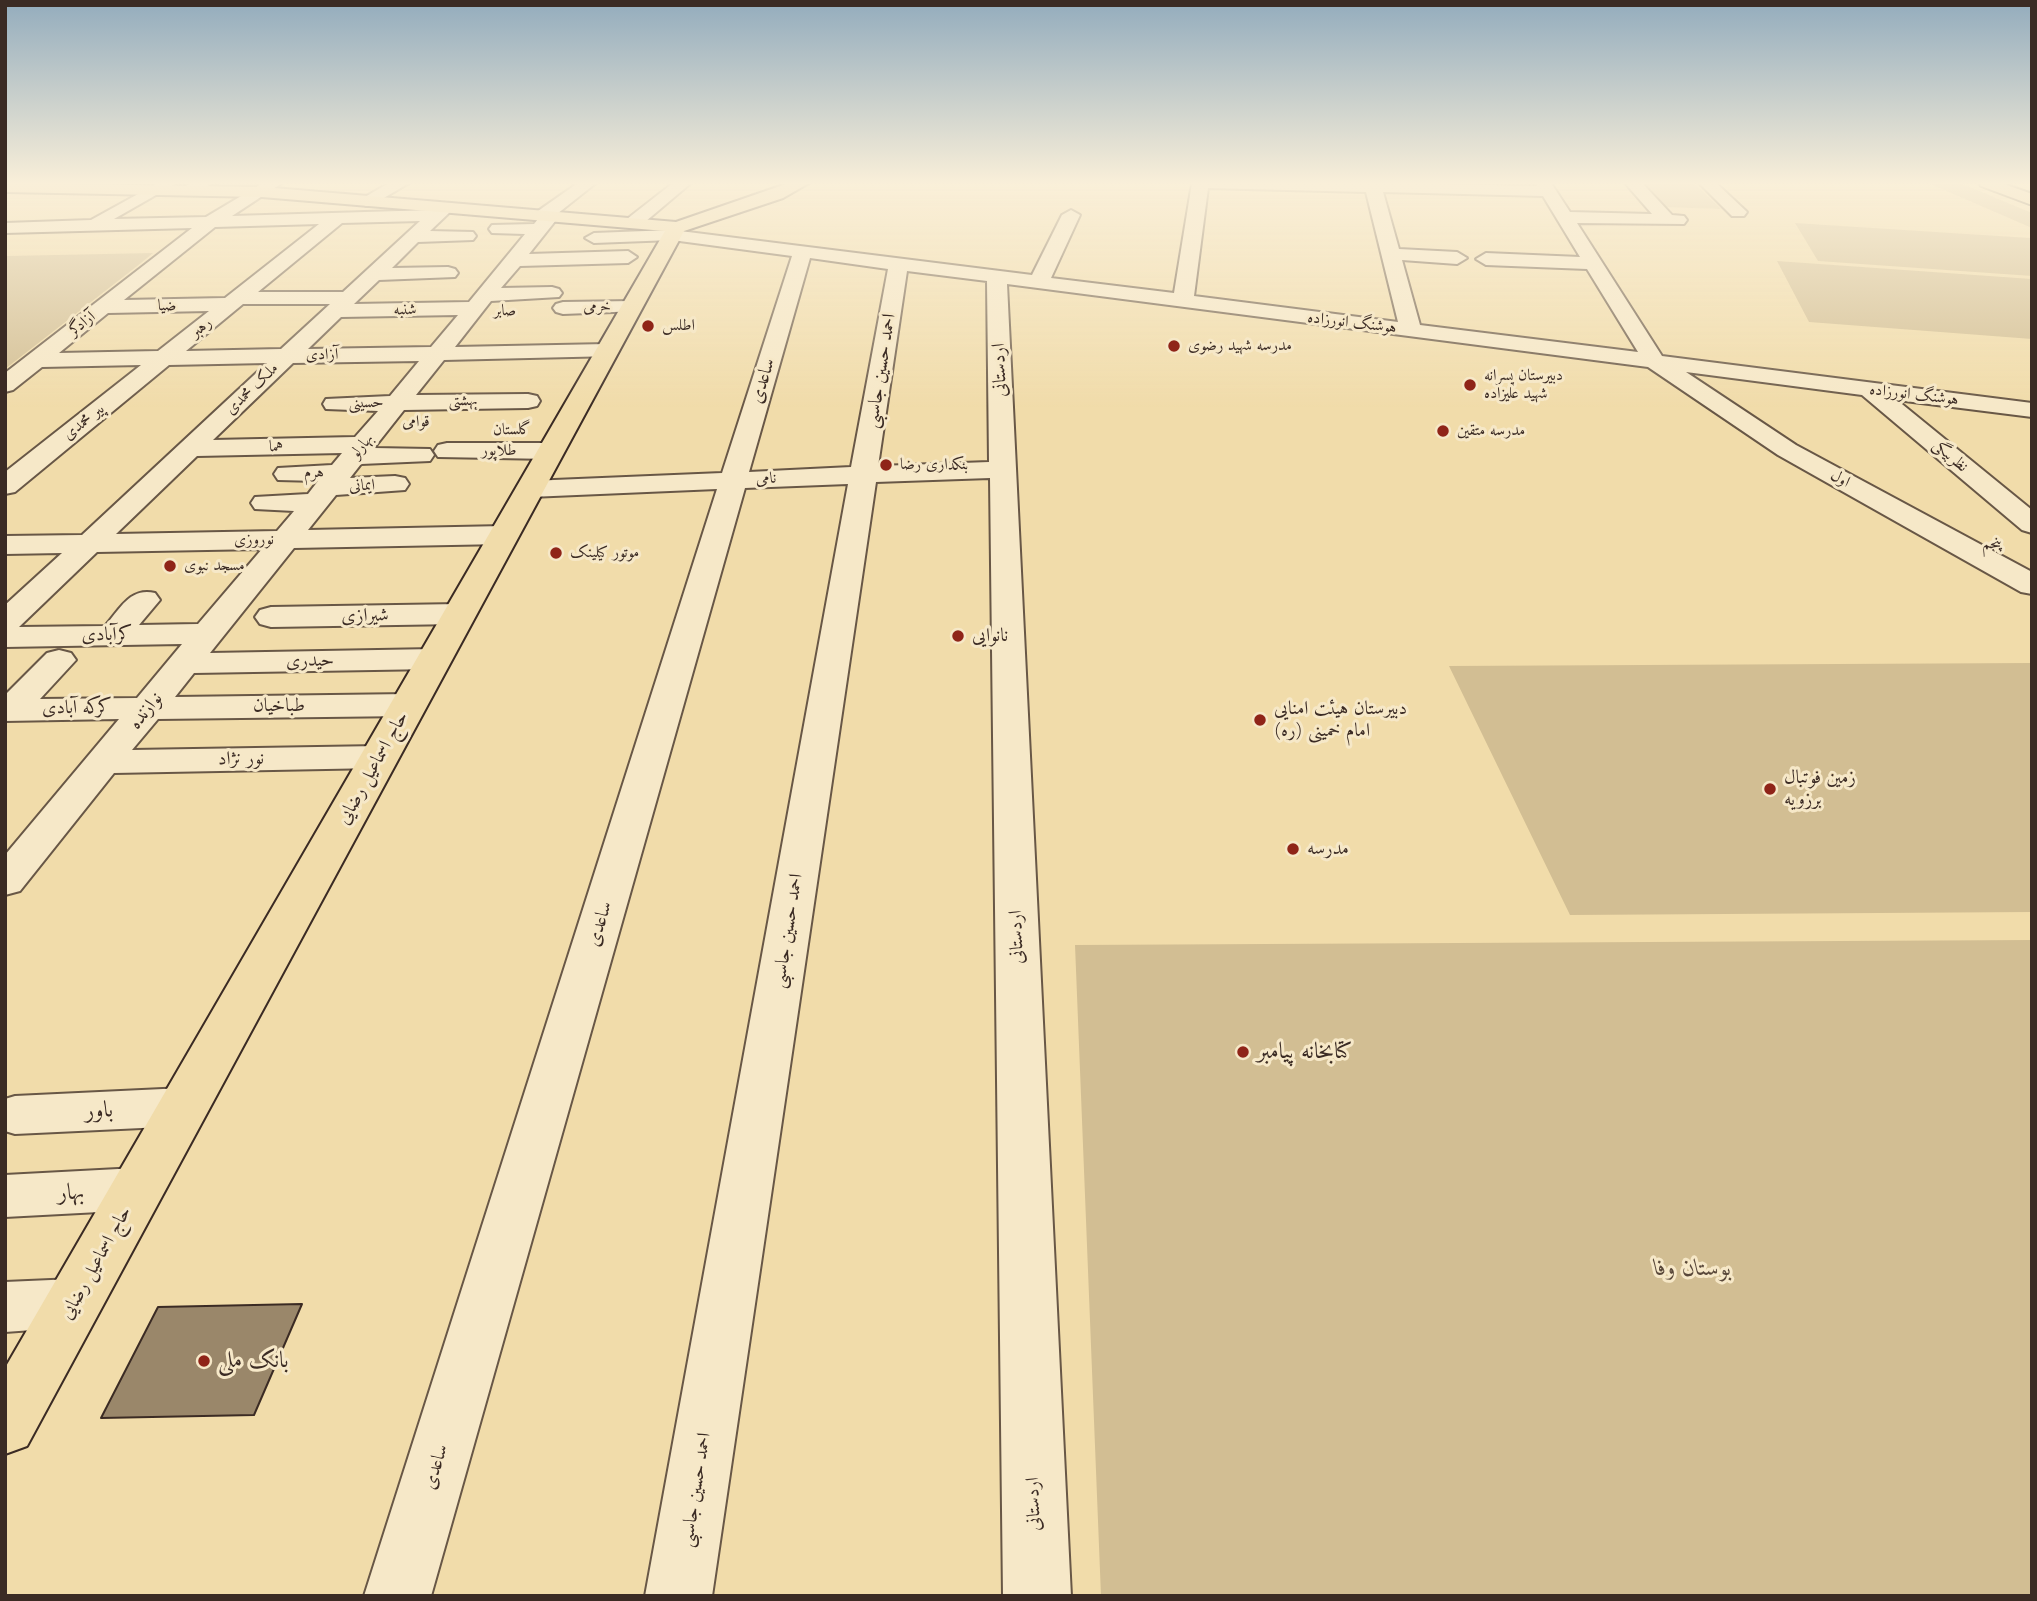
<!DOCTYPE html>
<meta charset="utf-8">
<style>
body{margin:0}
#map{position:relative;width:2037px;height:1601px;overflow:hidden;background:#f1dcaa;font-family:"Old Standard TT",serif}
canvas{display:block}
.frame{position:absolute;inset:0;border:7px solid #3b2b24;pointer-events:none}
</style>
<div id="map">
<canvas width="2037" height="1601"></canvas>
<div class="frame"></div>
</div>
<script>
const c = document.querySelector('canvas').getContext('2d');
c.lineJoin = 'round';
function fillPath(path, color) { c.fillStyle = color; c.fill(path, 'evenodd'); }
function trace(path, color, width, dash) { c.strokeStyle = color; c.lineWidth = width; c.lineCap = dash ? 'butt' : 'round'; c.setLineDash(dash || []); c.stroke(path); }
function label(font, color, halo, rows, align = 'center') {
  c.font = font + ' "Old Standard TT",Amiri,serif'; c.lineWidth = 6; c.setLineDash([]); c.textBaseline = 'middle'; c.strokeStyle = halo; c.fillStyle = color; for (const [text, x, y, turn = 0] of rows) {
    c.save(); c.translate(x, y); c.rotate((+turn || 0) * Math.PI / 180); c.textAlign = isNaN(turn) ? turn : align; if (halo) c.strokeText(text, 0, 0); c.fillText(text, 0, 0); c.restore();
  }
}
fillPath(new Path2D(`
 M1641,183H1694L1721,209L1665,207Z
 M1928,183H1960L2032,213V228Z
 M1795,223L2030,238L2032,276L1818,261Z
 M153,253L141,263L5,369V256Z
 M1777,261L2032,279V339L1809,322Z
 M2032,663V912L1570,915L1449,666Z
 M2032,940V1596H1101L1075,945Z`), '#d2be93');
const building = new Path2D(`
 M302,1304L254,1415L101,1418L158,1307Z`);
fillPath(building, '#9a876a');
trace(building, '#3b2b24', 2);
const minor = new Path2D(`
 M158,183H177L114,219L206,217L263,183H282L232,216L432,210L439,203H451L454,207L451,211L430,231L473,232L476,236L473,240L418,242L392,268L448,267L455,269L458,273L455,277L379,280L354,304L469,302L525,234L492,233L489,229L492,225L534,224L538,219L535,215L538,211L578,183H596L557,214L556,220L529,254L628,251L637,257L628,263L520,266L501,288L552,287L559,289L562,293L559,297L491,301L455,347L607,344L615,346L618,351L615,356L444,360L416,395L528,394L537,396L540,401L537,406L528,408L404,410L374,448L430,449L434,455L430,461L361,464L350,478L395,476L405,478L409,484L405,490L336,495L308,530L504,526L514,529L518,535L514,541L504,544L294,548L210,653L434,649L446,652L451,659L446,666L434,669L194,673L175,697L409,694L421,698L427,705L421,712L409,716L158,719L132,750L379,746L392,749L397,757L392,765L379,768L114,773L20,891L5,895V855L119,719L5,721V695L47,653L59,650L71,653L76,660L40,699L137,698L182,644L5,647V605L62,553L5,554V536L82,535L267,363L169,365L15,492L5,494V472L141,365L42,367L13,390L5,392V373L192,228L5,233V223L91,220ZM420,221L343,292H258L342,223ZM319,224L225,298L124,300L215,227ZM243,304H330L281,349L186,351ZM209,311L158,351L59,353L108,313ZM458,315L431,347L308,349L341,317ZM419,361L390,396L326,399L323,404L326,409L378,411L355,437L213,440L293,363ZM342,453L332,465L278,468L274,474L278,480L318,481L308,494L255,497L251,503L255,509L294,511L277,531L116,534L197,456ZM262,549L198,624L139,625L160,600L155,593C130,587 120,609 105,626L19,627L97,552Z
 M191,183H213L193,194H181L179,190Z
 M389,183H409L372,205L366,206L358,201Z
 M673,183H691L639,227H627L624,223L627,219Z
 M1192,183H1394L1537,186L1535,183H1551L1570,212L1652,214L1625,183H1642L1672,215L1684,216L1687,220L1684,224L1577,223L1662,356L2032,403V417L1897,400L2032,510V533L2022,530L1862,395L1686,372L1796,445L2032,572V594L2021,592L1778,455L1648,367L1007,284L1071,1596H1003L990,478L876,482L712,1596H645L848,484L745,488L431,1596H364L717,489L530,497L520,495L516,489L520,483L530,481L722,473L792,256L672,240L594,243L585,238L594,233L672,230L1032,275L1062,215L1071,210L1080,215L1051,278L1174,293ZM1208,188L1366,192L1398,322L1194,296ZM1383,192L1543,196L1580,257L1486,253L1476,259L1486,265L1587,269L1638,352L1420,325L1402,260L1457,264L1467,258L1457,252L1399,249ZM810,258L888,269L851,467L749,472ZM907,271L987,281L989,462L878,466Z
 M1699,183H1716L1747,212L1744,216H1732Z
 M632,301L639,303L642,307L639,311L563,314L556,312L553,308L556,304L563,302Z
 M447,443H551L560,445L564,451L560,457L551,459L438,457L434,451L438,445Z
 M459,604L470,607L475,614L470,621L459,624L271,627L260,624L255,617L260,610L271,607Z
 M184,1088L202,1094L209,1107L202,1120L184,1126L15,1134L5,1131V1099L15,1096Z
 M137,1168L156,1174L163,1189L156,1204L137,1210L5,1217V1175Z
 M74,1279L94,1286L102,1303L94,1320L74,1327L5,1332V1282Z`);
const major = new Path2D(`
 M5,183L262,187L676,222L789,183H809L783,198L684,231L27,1446L5,1454V1368L665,231L262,197L5,192Z`);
const highway = new Path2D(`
 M1979,183H2001L2032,194V205L1981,186Z`);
trace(minor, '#685746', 4);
trace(major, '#3b2b24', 4);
trace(highway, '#3b2b24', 4);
fillPath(minor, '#f6e8c8');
fillPath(major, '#f1dcaa');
fillPath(highway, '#f1dcaa');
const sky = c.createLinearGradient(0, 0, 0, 407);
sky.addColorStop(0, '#93acbd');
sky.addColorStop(0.45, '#f9efd9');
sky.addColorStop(1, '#f9efd900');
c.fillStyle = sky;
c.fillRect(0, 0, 2037, 407);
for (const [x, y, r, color] of [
 [648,326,7,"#8f2418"],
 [1174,346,7,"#8f2418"],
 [1470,385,7,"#8f2418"],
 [1443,431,7,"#8f2418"],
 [886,465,7,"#8f2418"],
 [556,553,7,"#8f2418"],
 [170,566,7,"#8f2418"],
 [958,636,7,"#8f2418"],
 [1260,720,7,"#8f2418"],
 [1770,789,7,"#8f2418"],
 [1293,849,7,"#8f2418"],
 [1243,1052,7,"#8f2418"],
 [204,1361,7,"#8f2418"]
]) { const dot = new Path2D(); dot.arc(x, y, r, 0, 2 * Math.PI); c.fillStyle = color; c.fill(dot); trace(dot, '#f6e8c8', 2.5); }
label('16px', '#3b2b24', '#f6e8c8', [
 ["ضیا",167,306,-1],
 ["خرمی",597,307,-1],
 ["شنبه",405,310,-1],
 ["صابر",505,311,-1],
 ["هوشنگ انورزاده",1352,323,7],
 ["آزادگر",82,324,-38],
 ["رهبر",201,328,-39],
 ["آزادی",322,355,-1],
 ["ملک محمدی",252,389,-44],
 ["هوشنگ انورزاده",1914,395,7],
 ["بهشتی",463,401,-1],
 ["حسینی",366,403,-2],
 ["پیر محمدی",84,422,-39],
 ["قوامی",416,422,-1],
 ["گلستان",512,430,-1],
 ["بهارلو",362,446,-51],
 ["هما",276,447,-1],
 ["طلاپور",499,451],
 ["نظربیگی",1950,456,40],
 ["هرم",314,473],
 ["نامی",766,479,-3],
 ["اول",1840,479,29],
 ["ایمانی",362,486,-3],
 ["نوروزی",254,540,-1],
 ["پنجم",1992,544,2]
]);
label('16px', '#3b2b24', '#f6e8c8', [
 ["اطلس",662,326],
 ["مدرسه شهید رضوی",1188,346],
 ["دبیرستان پسرانه",1484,376],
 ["شهید علیزاده",1484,394],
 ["مدرسه متقین",1457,431],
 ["بنکداری رضا",900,465],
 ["موتور کیلینک",570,553],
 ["مسجد نبوی",184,566]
], 'left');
label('19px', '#3b2b24', '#f6e8c8', [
 ["اردستانی",1000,370,-92],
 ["احمد حسین جاسبی",881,371,-81],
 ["ساعدی",763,381,-73],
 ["شیرازی",365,616,-1],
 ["کرآبادی",107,635,-1],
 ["حیدری",310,661,-1],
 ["طباخیان",279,706],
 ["کرکه آبادی",77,708,-1],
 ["نوازنده",146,711,-51],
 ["نور نژاد",241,759,-1],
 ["حاج اسماعیل رضایی",373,768,-61],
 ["ساعدی",600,924,-73],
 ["احمد حسین جاسبی",788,931,-81],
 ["اردستانی",1017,937,-92],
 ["حاج اسماعیل رضایی",96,1263,-61],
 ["ساعدی",436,1467,-73],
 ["احمد حسین جاسبی",696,1490,-81],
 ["اردستانی",1034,1504,-92]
]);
label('19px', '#3b2b24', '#f6e8c8', [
 ["نانوایی",972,636],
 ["دبیرستان هیئت امنایی",1274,709],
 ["امام خمینی (ره)",1274,731],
 ["زمین فوتبال",1784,778],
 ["برزویه",1784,800],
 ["مدرسه",1307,849]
], 'left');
label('23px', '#3b2b24', '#f6e8c8', [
 ["کتابخانه پیامبر",1257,1052],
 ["بانک ملی",218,1361]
], 'left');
label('23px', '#3b2b24', '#f6e8c8', [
 ["باور",99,1111,-3],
 ["بهار",71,1193,-3]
]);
label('italic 23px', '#59483a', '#f6e8c8', [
 ["بوستان وفا",1693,1269]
]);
</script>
